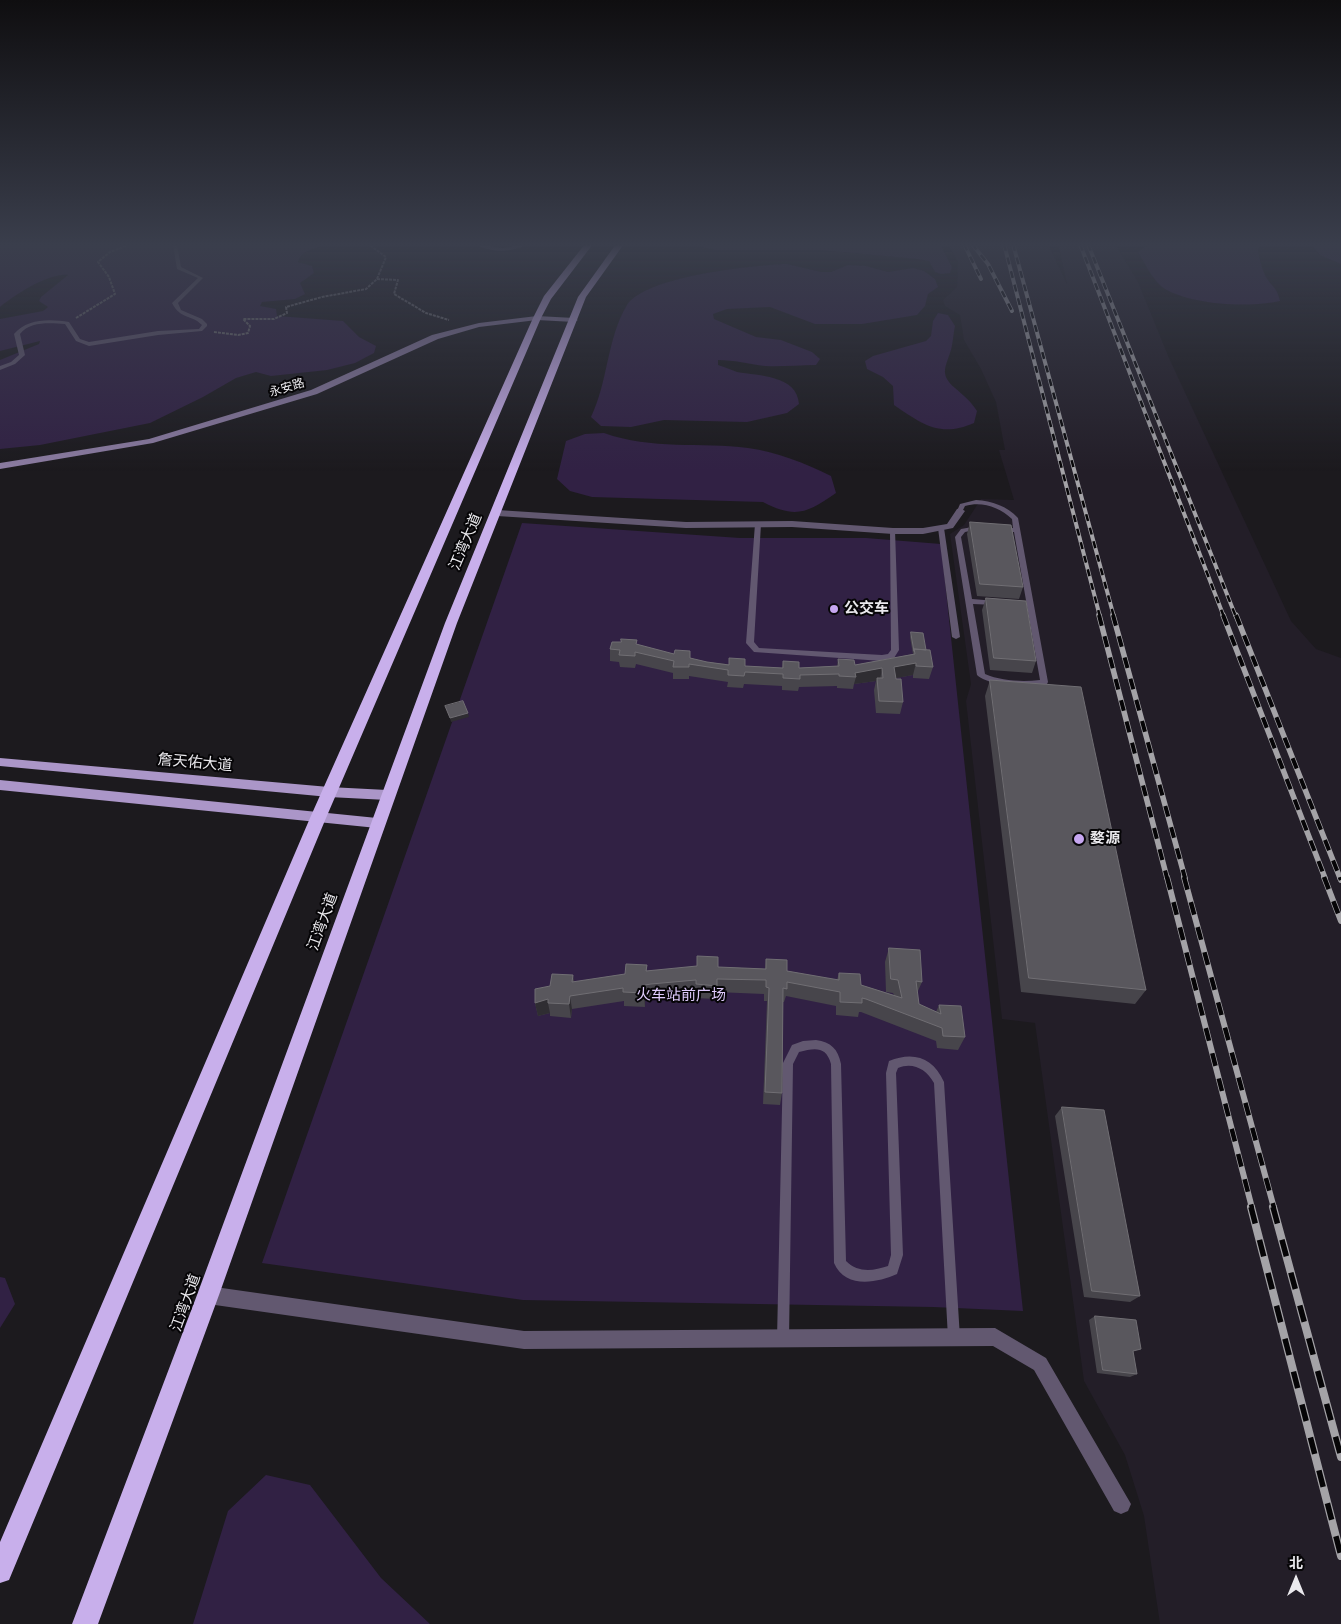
<!DOCTYPE html>
<meta charset="utf-8">
<style>
body{margin:0}
#map{position:relative;width:1341px;height:1624px;overflow:hidden;background:#1c1a1e;font-family:"Fira Sans","Noto Sans SC",sans-serif}
canvas{display:block}
.north{position:absolute;left:1271px;top:1554px;width:50px;height:50px;-webkit-text-stroke:4px #060507;paint-order:stroke;rotate:0deg;font-size:14px;font-weight:700;line-height:20px;text-align:center;color:#eae9ed}
.north::after{content:'';display:block;margin:auto;width:18px;height:22px;background:#eae9ed;clip-path:polygon(50% 0,100% 100%,50% 72%,0 100%)}
</style>
<div id="map">
<canvas width="1341" height="1624"></canvas>
<div class="north">北</div>
</div>
<script>
const c = document.querySelector('canvas').getContext('2d');
c.lineJoin = 'round';
function fillPath(path, color) { c.fillStyle = color; c.fill(path, 'evenodd'); }
function trace(path, color, width, dash) { c.strokeStyle = color; c.lineWidth = width; c.lineCap = dash ? 'butt' : 'round'; c.setLineDash(dash || []); c.stroke(path); }
function label(font, color, halo, rows, align = 'center') {
  c.font = font + ' "Fira Sans","Noto Sans SC",sans-serif'; c.lineWidth = 4; c.setLineDash([]); c.textBaseline = 'middle'; c.strokeStyle = halo; c.fillStyle = color; for (const [text, x, y, turn = 0] of rows) {
    c.save(); c.translate(x, y); c.rotate((+turn || 0) * Math.PI / 180); c.textAlign = isNaN(turn) ? turn : align; if (halo) c.strokeText(text, 0, 0); c.fillText(text, 0, 0); c.restore();
  }
}
fillPath(new Path2D(`
 M948,244H1048L1067,284L1058,244H1115L1138,282L1169,358L1291,621L1316,649L1341,658V1624H1160L1144,1516L1125,1455L1084,1381L1035,1023L1002,1019L966,701L971,684L950,534L964,525L981,499L1014,500L999,450H1005L996,402L981,369L964,340L960,315L945,306L943,300L957,287L958,262Z`), '#231e28');
fillPath(new Path2D(`
 M0,244H329C317,248 302,249 298,262L312,266L314,273L300,283L305,294L295,299L262,302L260,306L276,309L277,316L343,321L359,337L376,346L374,353L355,363L327,370L271,376L256,372L236,378L203,397L150,423L40,445L0,449V360L39,344L40,341L0,351V319L43,311L48,307L39,301L41,297L68,275C48,273 15,295 0,307Z
 M690,244H940L952,267L950,273L941,274L935,272L929,261L918,259L821,250H716Z
 M1150,244H1262L1258,249C1259,258 1262,269 1266,277C1272,287 1277,287 1280,301C1250,308 1188,305 1162,287C1152,279 1144,262 1138,252Z
 M1311,244H1341V264L1320,255Z
 M787,264L821,272H831L848,265L866,266L888,272L913,268L924,271L935,279L938,287L928,294L925,306L917,315L862,324H815L770,307L727,309L713,314L714,319L756,337L781,340L812,352L820,359L816,365C799,365 781,367 765,366C749,364 734,360 718,360V365C725,367 731,370 737,372C759,376 797,375 799,404L787,413L747,422L664,420L631,427L601,426L591,417C608,382 607,338 627,305C646,276 754,265 787,264Z
 M938,313L948,315L955,326C953,335 953,345 950,353C945,368 940,375 955,388C964,396 970,400 977,411L974,423C940,438 922,424 894,405L893,386L883,377L867,369L865,361L873,356L926,341L931,336L933,321Z
 M604,433C652,450 700,442 748,448C777,452 805,463 831,476L836,493C807,513 796,519 763,502L592,497L570,491L557,479L566,441L585,434Z
 M522,523L740,538H866L941,544L1023,1311L933,1307L523,1300L262,1263Z
 M0,1277L5,1278L15,1304L0,1328Z
 M266,1475L310,1485L381,1578L430,1624H193L228,1511Z`), '#312144');
trace(new Path2D(`
 M377,279L398,280L394,294L426,313L449,320
 M76,318L115,294L109,277L98,262L110,252L131,244
 M214,332L238,335L248,333L250,326L243,319H274L287,313L286,307L322,297L366,289L377,279L386,257L371,246L379,244`), '#706f73', 2, [3, 1]);
fillPath(new Path2D(`
 M173,244H177L181,267L203,278L178,303L181,310L202,319L207,324V326L202,331L158,335L89,346L76,341L65,324C50,323 30,321 20,334L25,355L15,364L0,370V366L11,362L19,355L14,334C27,318 51,319 69,322L80,339L89,342L158,331L199,329L202,325C191,314 181,320 172,303L198,278L177,269Z
 M475,244C483,243 493,248 503,248C511,248 520,243 527,244C513,253 489,253 475,244Z
 M976,500C992,501 1007,506 1018,518L1048,682L1047,684C1030,688 990,687 977,675L955,537L961,529L978,526L980,527V529L965,532L961,537L972,599L996,601L1000,603L996,605L973,604L985,674C1001,681 1022,682 1040,680L1014,532H1001L998,530L1001,528H1013L1012,519C999,507 982,501 965,506L962,512H958L957,511L960,504Z
 M758,522L761,524L754,642L759,648L882,655L888,654L891,650L890,531L893,529L895,530L899,650L894,658L882,661L754,652L746,643L755,524Z
 M941,526L944,528L960,637L956,639L952,637L938,528Z
 M816,1040C831,1042 838,1049 841,1064L846,1261C858,1273 873,1271 888,1266L891,1255L886,1073L889,1061C913,1051 933,1057 944,1082L960,1338L958,1342L954,1344L950,1342L948,1338L934,1083C926,1069 913,1062 898,1068L896,1073L903,1255L897,1274C877,1283 845,1289 834,1263L831,1064C826,1046 815,1048 799,1052L793,1064L789,1339L787,1343L783,1345L779,1343L777,1339L783,1063L792,1045L803,1041Z`), '#625870');
fillPath(new Path2D(`
 M960,508L965,511L953,528L923,534H893L792,527L686,528L497,516L492,513L497,510L686,522L792,521L893,528H923L947,524L957,509Z
 M208,1286L524,1331L995,1328L1046,1358L1131,1504L1128,1511L1121,1514L1114,1511L1034,1370L993,1346L524,1349L208,1304L202,1301L199,1295L202,1289Z`), '#625870');
fillPath(new Path2D(`
 M537,316L574,318L578,320L574,322L537,320L479,327L438,339L317,394L153,443L0,469V463L149,439L311,390L432,335L479,323Z`), '#8b7ba1');
fillPath(new Path2D(`
 M0,758L329,787L387,790L393,795L387,800L329,797L0,766Z
 M0,780L377,818L381,820L383,823L381,826L377,828L0,790Z`), '#ab96c8');
fillPath(new Path2D(`
 M585,244H593L551,299L541,318L326,818L9,1580L0,1583V1542L310,818L533,318L544,296Z
 M616,244H624L586,297L457,623L219,1295L98,1624H72L197,1295L445,623L578,297Z`), '#c8afeb');
const railFar3 = new Path2D(`
 M964,244L981,279
 M972,244L988,264L1012,311
 M1004,244L1100,617
 M1013,244L1114,617
 M1080,244L1224,617
 M1088,244L1236,617`);
const railFar2 = new Path2D(`
 M1099,615L1167,878
 M1113,615L1185,878
 M1223,615L1325,878
 M1236,615L1340,878`);
const railFar1 = new Path2D(`
 M1167,877L1252,1208
 M1184,877L1274,1208
 M1324,877L1341,921
 M1340,877L1341,880`);
const rail = new Path2D(`
 M1251,1207L1341,1556
 M1273,1207L1341,1457`);
trace(railFar3, '#a4a3a7', 4);
trace(railFar2, '#a4a3a7', 5.5);
trace(railFar1, '#a4a3a7', 6);
trace(rail, '#a4a3a7', 8);
trace(railFar3, '#060507', 2.5, [7]);
trace(railFar2, '#060507', 4, [11]);
trace(railFar1, '#060507', 4.5, [13]);
trace(rail, '#060507', 5.5, [17]);
fillPath(new Path2D(`
 M970,522L1023,587L1019,599L977,596L967,534Z
 M986,598L1036,661L1032,673L990,670L982,610Z
 M911,632L926,650L933,667L929,679L913,678V675L896,678L903,702L900,714L876,713L874,690L876,681L854,684L853,689L837,688V686L799,687L798,691L782,690V686L744,684L743,688L727,687L728,682L689,676V679H673V673L636,664L635,668L620,667L619,662L610,661V649L637,645L674,654L690,651V658L707,662L745,666L782,668L783,661L799,668L837,666L838,659L855,665L913,654L910,637Z
 M990,680L1146,990L1135,1004L1021,992L985,696Z
 M889,948L922,982L917,993L919,1004L936,1012L939,1005L965,1037L958,1050L937,1048L936,1041L861,1012H859L858,1017L836,1015V1006L786,996L784,1002H783L782,1093L780,1105L763,1104L767,1001H764V994L716,992V999L695,998V993L652,998H645V1007L624,1006V1001L572,1009L571,1018L550,1016V1013L538,1016L535,1003L550,986L573,975L574,982L625,974L647,965V971L718,967L765,969L766,959L787,971L837,980L839,973L861,985L894,995L893,993L886,992L885,962Z
 M1062,1107L1140,1296L1130,1302L1084,1297L1055,1116Z
 M1095,1316L1133,1353L1137,1374L1130,1377L1097,1373L1089,1320Z`), '#47454b');
fillPath(new Path2D(`
 M916,663L913,675L891,679L894,667Z
 M882,668L880,680L877,678L876,681L854,684L856,677L855,673Z
 M468,713L469,717L451,722L450,718Z
 M645,985V1007L644,993Z
 M570,996L572,1009L571,1018L569,1004Z
 M548,999V1003L550,1013L538,1016L535,1003Z`), '#2f2d32');
const building = new Path2D(`
 M970,522L1011,525L1023,587L980,584Z
 M986,598L1026,601L1036,661L994,658Z
 M911,632L923,633L926,650L914,649V651Z
 M621,639L637,640L636,644L674,654L675,650L690,651V658L707,662L729,665V658L745,659V666L783,668V661L799,662V668L839,666L838,659L854,660L855,665L915,654L914,649L930,650L933,667L916,666V663L894,667L896,679H901L903,702L879,701L877,678H883L882,668L855,673L856,677L839,676V674L800,675V679L783,678V674L745,672L744,676L728,675V670L689,664V667H673L674,661L635,652V656L619,655L620,650L610,649L612,642H621Z
 M990,680L1081,687L1146,990L1029,978Z
 M463,701L468,713L450,718L445,706Z
 M889,948L920,950L922,982L916,981L919,1004L941,1014L939,1005L961,1006L965,1037L943,1036L942,1028L866,999L862,998V1003L840,1002V992L787,982V989L783,988L782,1093L765,1092L769,988L766,987V980L717,979V986L696,984V980L651,984L645,985L644,993L623,992V988L570,996L569,1004L548,1003V999L535,1003V989L550,986L552,974L573,975L572,982L625,974L626,964L647,965L646,971L697,966V956L718,957V967L766,969V959L787,960V971L839,980V973L860,974L861,985L902,998L898,980L891,979Z
 M1062,1107L1104,1110L1140,1296L1092,1291Z
 M1095,1316L1136,1320L1141,1349L1133,1351L1137,1374L1103,1370Z`);
fillPath(building, '#59575d');
trace(building, '#706e73', 1);
const sky = c.createLinearGradient(0, 0, 0, 471);
sky.addColorStop(0, '#0f0e10');
sky.addColorStop(0.52, '#3a3e4c');
sky.addColorStop(1, '#3a3e4c00');
c.fillStyle = sky;
c.fillRect(0, 0, 1341, 471);
for (const [x, y, r, color] of [
 [834,609,5,"#c6a6f0"],
 [1079,839,6,"#c6a6f0"]
]) { const dot = new Path2D(); dot.arc(x, y, r, 0, 2 * Math.PI); c.fillStyle = color; c.fill(dot); trace(dot, '#060507', 2); }
label('12px', '#eae9ed', '#060507', [
 ["永安路",287,388,-17]
]);
label('15px', '#eae9ed', '#060507', [
 ["江湾大道",466,542,-67],
 ["詹天佑大道",195,763,5],
 ["江湾大道",323,922,-70],
 ["江湾大道",186,1303,-70]
]);
label('bold 15px', '#eae9ed', '#060507', [
 ["公交车",844,609],
 ["婺源",1090,839]
], 'left');
label('15px', '#decafb', '#060507', [
 ["火车站前广场",681,996]
]);
</script>
